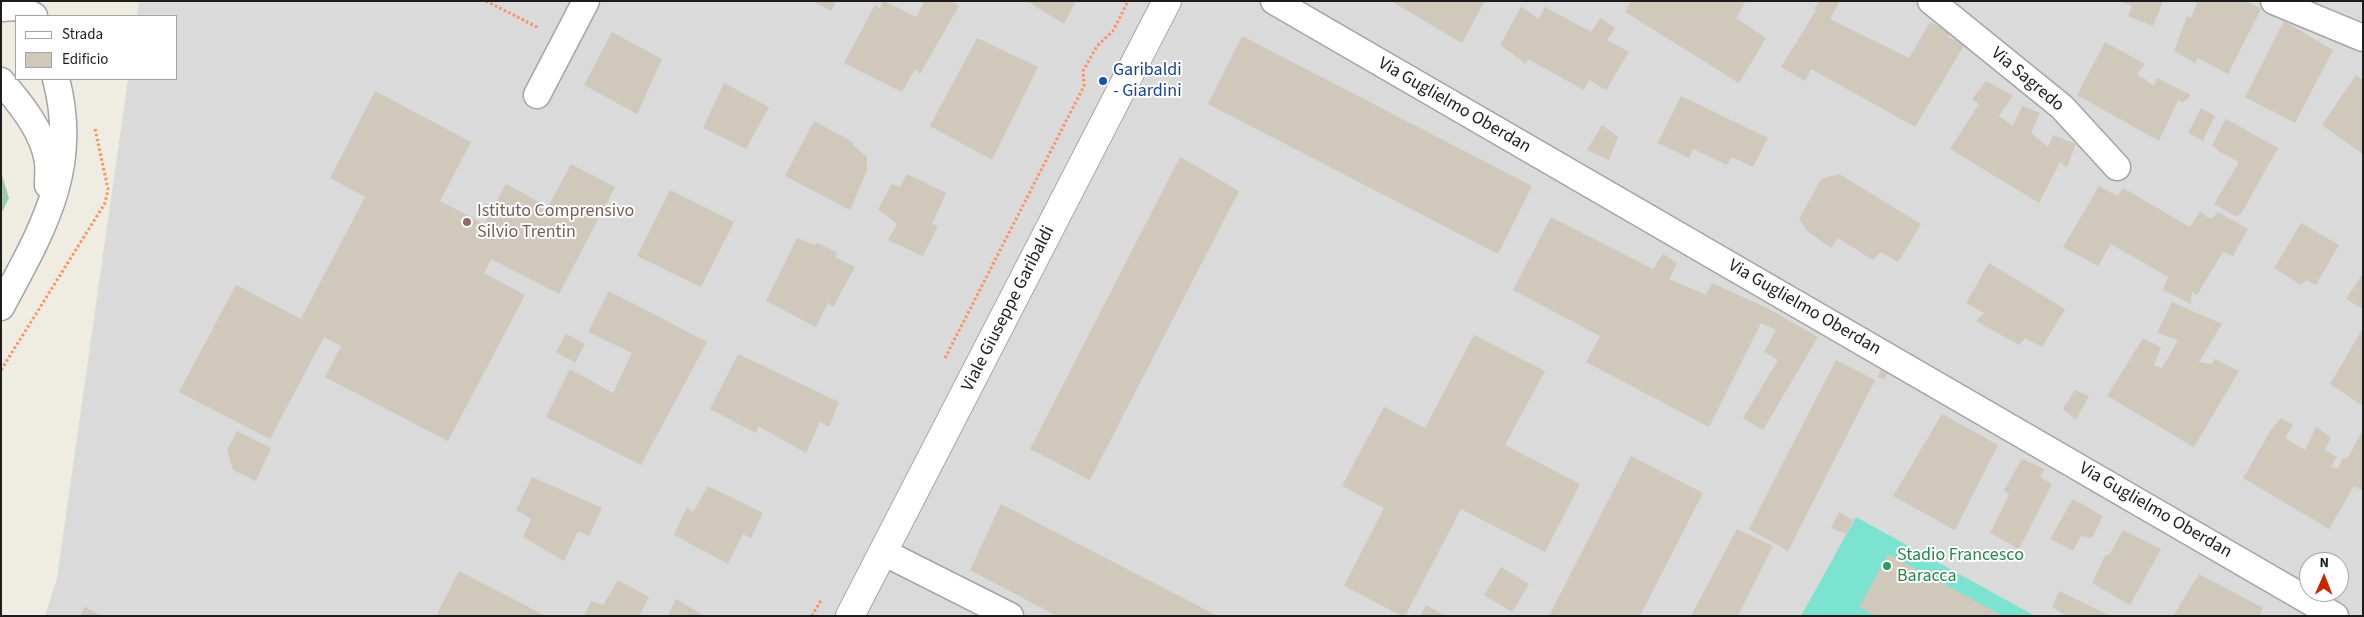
<!DOCTYPE html>
<style>
body{margin:0}
#map{position:relative;width:2364px;height:617px;overflow:hidden;background:#efede2;font-family:"Source Sans 3",sans-serif}
canvas{display:block}
.frame{position:absolute;inset:0;border:2px solid #1d1d1d;pointer-events:none}
.legend{position:absolute;left:15px;top:15px;width:162px;height:65px;box-sizing:border-box;background:#fff;border:1px solid #a5a5a5;margin:0;padding:6px 9px;list-style:none;font-size:15px;color:#1d1d1d}
.legend li{display:flex;align-items:center;gap:10px;height:25px}
.legend b{width:25px;border:1px solid #a5a5a5}
.north{position:absolute;left:2299px;top:552px;width:50px;height:50px;box-sizing:border-box;background:#fff;border:1px solid #a5a5a5;border-radius:50%;rotate:1deg;font-size:14px;font-weight:700;line-height:20px;text-align:center;color:#1d1d1d}
.north::after{content:'';display:block;margin:auto;width:18px;height:22px;background:#ca2700;clip-path:polygon(50% 0,100% 100%,50% 72%,0 100%)}
</style>
<div id="map">
<canvas width="2364" height="617"></canvas>
<div class="frame"></div>
<ul class="legend">
<li><b style="height:6px;background:#fff"></b>Strada</li>
<li><b style="height:14px;background:#cfc8bb"></b>Edificio</li>
</ul>
<div class="north">N</div>
</div>
<script>
const c = document.querySelector('canvas').getContext('2d');
c.lineJoin = 'round';
function fillPath(path, color) { c.fillStyle = color; c.fill(path, 'evenodd'); }
function trace(path, color, width, dash) { c.strokeStyle = color; c.lineWidth = width; c.lineCap = dash ? 'butt' : 'round'; c.setLineDash(dash || []); c.stroke(path); }
function label(font, color, halo, rows, align = 'center') {
  c.font = font + ' "Source Sans 3",sans-serif'; c.lineWidth = 4; c.setLineDash([]); c.textBaseline = 'middle'; c.strokeStyle = halo; c.fillStyle = color; for (const [text, x, y, turn = 0] of rows) {
    c.save(); c.translate(x, y); c.rotate((+turn || 0) * Math.PI / 180); c.textAlign = isNaN(turn) ? turn : align; if (halo) c.strokeText(text, 0, 0); c.fillText(text, 0, 0); c.restore();
  }
}
fillPath(new Path2D(`
 M139,1H2363V616H45L57,578L128,79H176V16H137ZM2309,562H2339V592H2309Z`), '#dbdada');
fillPath(new Path2D(`
 M1,172L9,198L1,214Z`), '#a2c9af');
fillPath(new Path2D(`
 M1856,517L2035,616H1801Z`), '#7be3cf');
fillPath(new Path2D(`
 M813,1H836L831,11Z
 M883,1L917,17L924,1H951L959,6L920,74L915,69L902,92L844,63L875,5L880,8Z
 M1027,1H1076L1064,24Z
 M1391,1H1485L1462,43Z
 M1631,1H1746L1736,18L1766,38L1739,83L1625,12Z
 M1819,1H1840L1830,19L1909,58L1930,22L1950,32L1948,37L1965,44L1915,127L1811,69L1805,81L1781,67L1817,9L1814,10Z
 M2119,1H2163L2153,26L2128,16L2132,6Z
 M2198,1H2246L2261,9L2228,74L2198,58L2195,63L2174,51L2187,16L2191,18Z
 M1521,7L1539,19L1545,7L1591,32L1600,18L1615,28L1607,40L1629,52L1606,90L1589,80L1584,90L1528,59L1526,64L1500,45Z
 M2284,21L2333,50L2295,123L2245,97Z
 M612,32L662,59L637,114L584,85Z
 M1242,36L1532,186L1498,254L1208,104Z
 M977,38L1038,67L992,160L930,126Z
 M2105,42L2145,64L2137,74L2154,86L2157,78L2191,95L2183,103L2178,100L2159,141L2077,95Z
 M2356,75L2363,80V154L2322,125Z
 M1986,81L2013,96L1999,116L2013,126L2022,106L2040,113L2031,133L2048,147L2053,135L2076,144L2067,167L2060,162L2039,203L1950,149L1979,104L1972,99Z
 M724,83L769,107L746,149L703,128Z
 M375,91L471,142L440,201L484,224L506,184L548,207L571,164L615,187L559,294L491,259L484,273L525,295L448,441L325,377L341,346L324,337L270,439L179,392L236,285L301,319L365,197L330,178Z
 M1681,96L1768,138L1753,167L1732,157L1727,165L1693,149L1689,158L1658,143Z
 M2201,108L2215,116L2203,141L2188,133Z
 M2226,119L2278,148L2241,214L2235,216L2214,204L2239,162L2220,152L2212,145Z
 M814,121L853,142V145L867,157V170L850,210L785,176Z
 M1602,125L1618,137L1609,160L1587,150Z
 M1180,157L1239,191L1090,480L1030,449Z
 M907,174L946,193L932,224L938,226L923,256L888,240L897,224L878,209L892,184L900,187Z
 M1839,174L1921,224L1898,262L1881,252L1873,260L1838,238L1831,248L1807,231L1799,219L1821,179Z
 M2099,186L2118,196L2123,188L2190,227L2200,212L2211,219L2218,212L2248,229L2233,256L2223,252L2197,295L2192,292L2191,304L2163,290L2168,277L2111,244L2098,266L2063,247Z
 M670,190L734,222L701,287L637,256Z
 M1551,217L1653,269L1663,254L1677,263L1669,279L1706,295L1712,283L1769,309L1818,337L1763,430L1743,418L1778,360L1764,352L1776,330L1761,323L1709,427L1586,362L1600,336L1513,290Z
 M2301,223L2339,245L2316,285L2306,280L2301,285L2274,268Z
 M797,238L815,245L817,243L837,252L835,257L855,267L833,307L828,303L816,327L766,301Z
 M1989,263L2065,309L2042,347L2025,338L2019,345L1976,321L1984,313L1966,303Z
 M2363,273V309L2346,299Z
 M609,291L707,342L641,465L546,417L570,369L613,393L632,353L588,332Z
 M2172,302L2222,324L2199,362L2211,364L2215,359L2239,371L2194,447L2107,396L2143,338L2161,348L2154,365L2162,368L2178,340L2157,333Z
 M2363,328V406L2330,384Z
 M566,334L585,344L575,363L556,352Z
 M1474,335L1545,371L1505,445L1580,484L1545,552L1461,509L1405,616H1402L1344,586L1384,508L1342,486L1384,407L1425,428Z
 M738,354L839,402L829,427L820,422L806,453L758,426L756,433L710,409Z
 M1836,360L1875,380L1788,551L1749,529Z
 M1882,366L1889,371L1885,379L1878,377Z
 M2075,390L2089,396L2076,419L2063,409Z
 M1942,414L1998,445L1955,530L1893,496Z
 M2281,418L2293,425L2285,438L2305,450L2316,427L2331,437L2325,450L2337,457L2331,466L2337,469L2344,457L2347,459L2363,430V491L2354,486L2329,529L2243,478L2271,430Z
 M237,431L271,448L256,481L233,470L227,450Z
 M1631,456L1703,493L1640,616H1549Z
 M2022,459L2045,469L2040,477L2052,484L2019,549L1990,533L2009,495L2004,490Z
 M532,477L602,508L589,536L578,531L564,561L523,537L531,519L516,510Z
 M708,486L763,513L751,538L743,534L728,564L674,535L687,507L693,512Z
 M2073,499L2103,516L2092,538L2081,536L2073,551L2050,539Z
 M1001,504L1218,616H1057L970,570Z
 M1839,512L1853,520L1846,534L1831,528Z
 M1737,529L1773,546L1738,616H1691Z
 M2123,530L2161,549L2130,605L2092,583L2105,556L2109,555Z
 M1888,554L2003,616H1876L1859,607Z
 M1501,567L1529,584L1512,612L1484,595Z
 M459,571L546,616H441L437,614Z
 M2199,574L2263,608L2259,616H2173Z
 M618,580L649,597L639,616H584L591,601L603,605Z
 M2059,591L2111,616H2067L2052,607Z
 M676,599L705,616H668Z
 M1426,605L1445,616H1422L1421,615Z
 M85,607L102,616H80Z`), '#cfc8bb');
const minor = new Path2D(`
 M1274,1L2335,616
 M1931,1L2062,107L2117,167
 M2274,1L2363,38
 M1,8L18,7L34,16
 M1,81C20,103 44,132 48,162C49,169 48,177 48,185
 M537,95L586,1
 M1,307C42,230 80,169 56,79
 M883,552L1010,616`);
const tertiary = new Path2D(`
 M850,616L1167,1`);
trace(minor, '#a4a4a4', 29);
trace(tertiary, '#a4a4a4', 30);
trace(new Path2D(`
 M486,1L539,28
 M945,358L1084,86L1083,71L1097,46L1113,31L1128,1
 M1,370L105,203L108,189L95,129
 M812,616L821,600`), '#ff9163', 3, [2.5, 2.5]);
trace(minor, '#fff', 26);
trace(tertiary, '#fff', 28);
for (const [x, y, r, color] of [
 [1103,81,5,"#1a4fb4"],
 [467,222,5,"#8d6e63"],
 [1887,566,5,"#2e9e5b"]
]) { const dot = new Path2D(); dot.arc(x, y, r, 0, 2 * Math.PI); c.fillStyle = color; c.fill(dot); trace(dot, '#fff', 2); }
label('18px', '#164399', '#fff', [
 ["Garibaldi",1113,71],
 ["- Giardini",1113,92]
], 'left');
label('18px', '#1d1d1d', '#fff', [
 ["Via Sagredo",2027,80,40],
 ["Via Guglielmo Oberdan",1454,106,30],
 ["Via Guglielmo Oberdan",1804,308,30],
 ["Viale Giuseppe Garibaldi",1009,309,-63],
 ["Via Guglielmo Oberdan",2155,511,30]
]);
label('18px', '#785e54', '#fff', [
 ["Istituto Comprensivo",477,212],
 ["Silvio Trentin",477,233]
], 'left');
label('18px', '#27864d', '#fff', [
 ["Stadio Francesco",1897,556],
 ["Baracca",1897,577]
], 'left');
</script>
